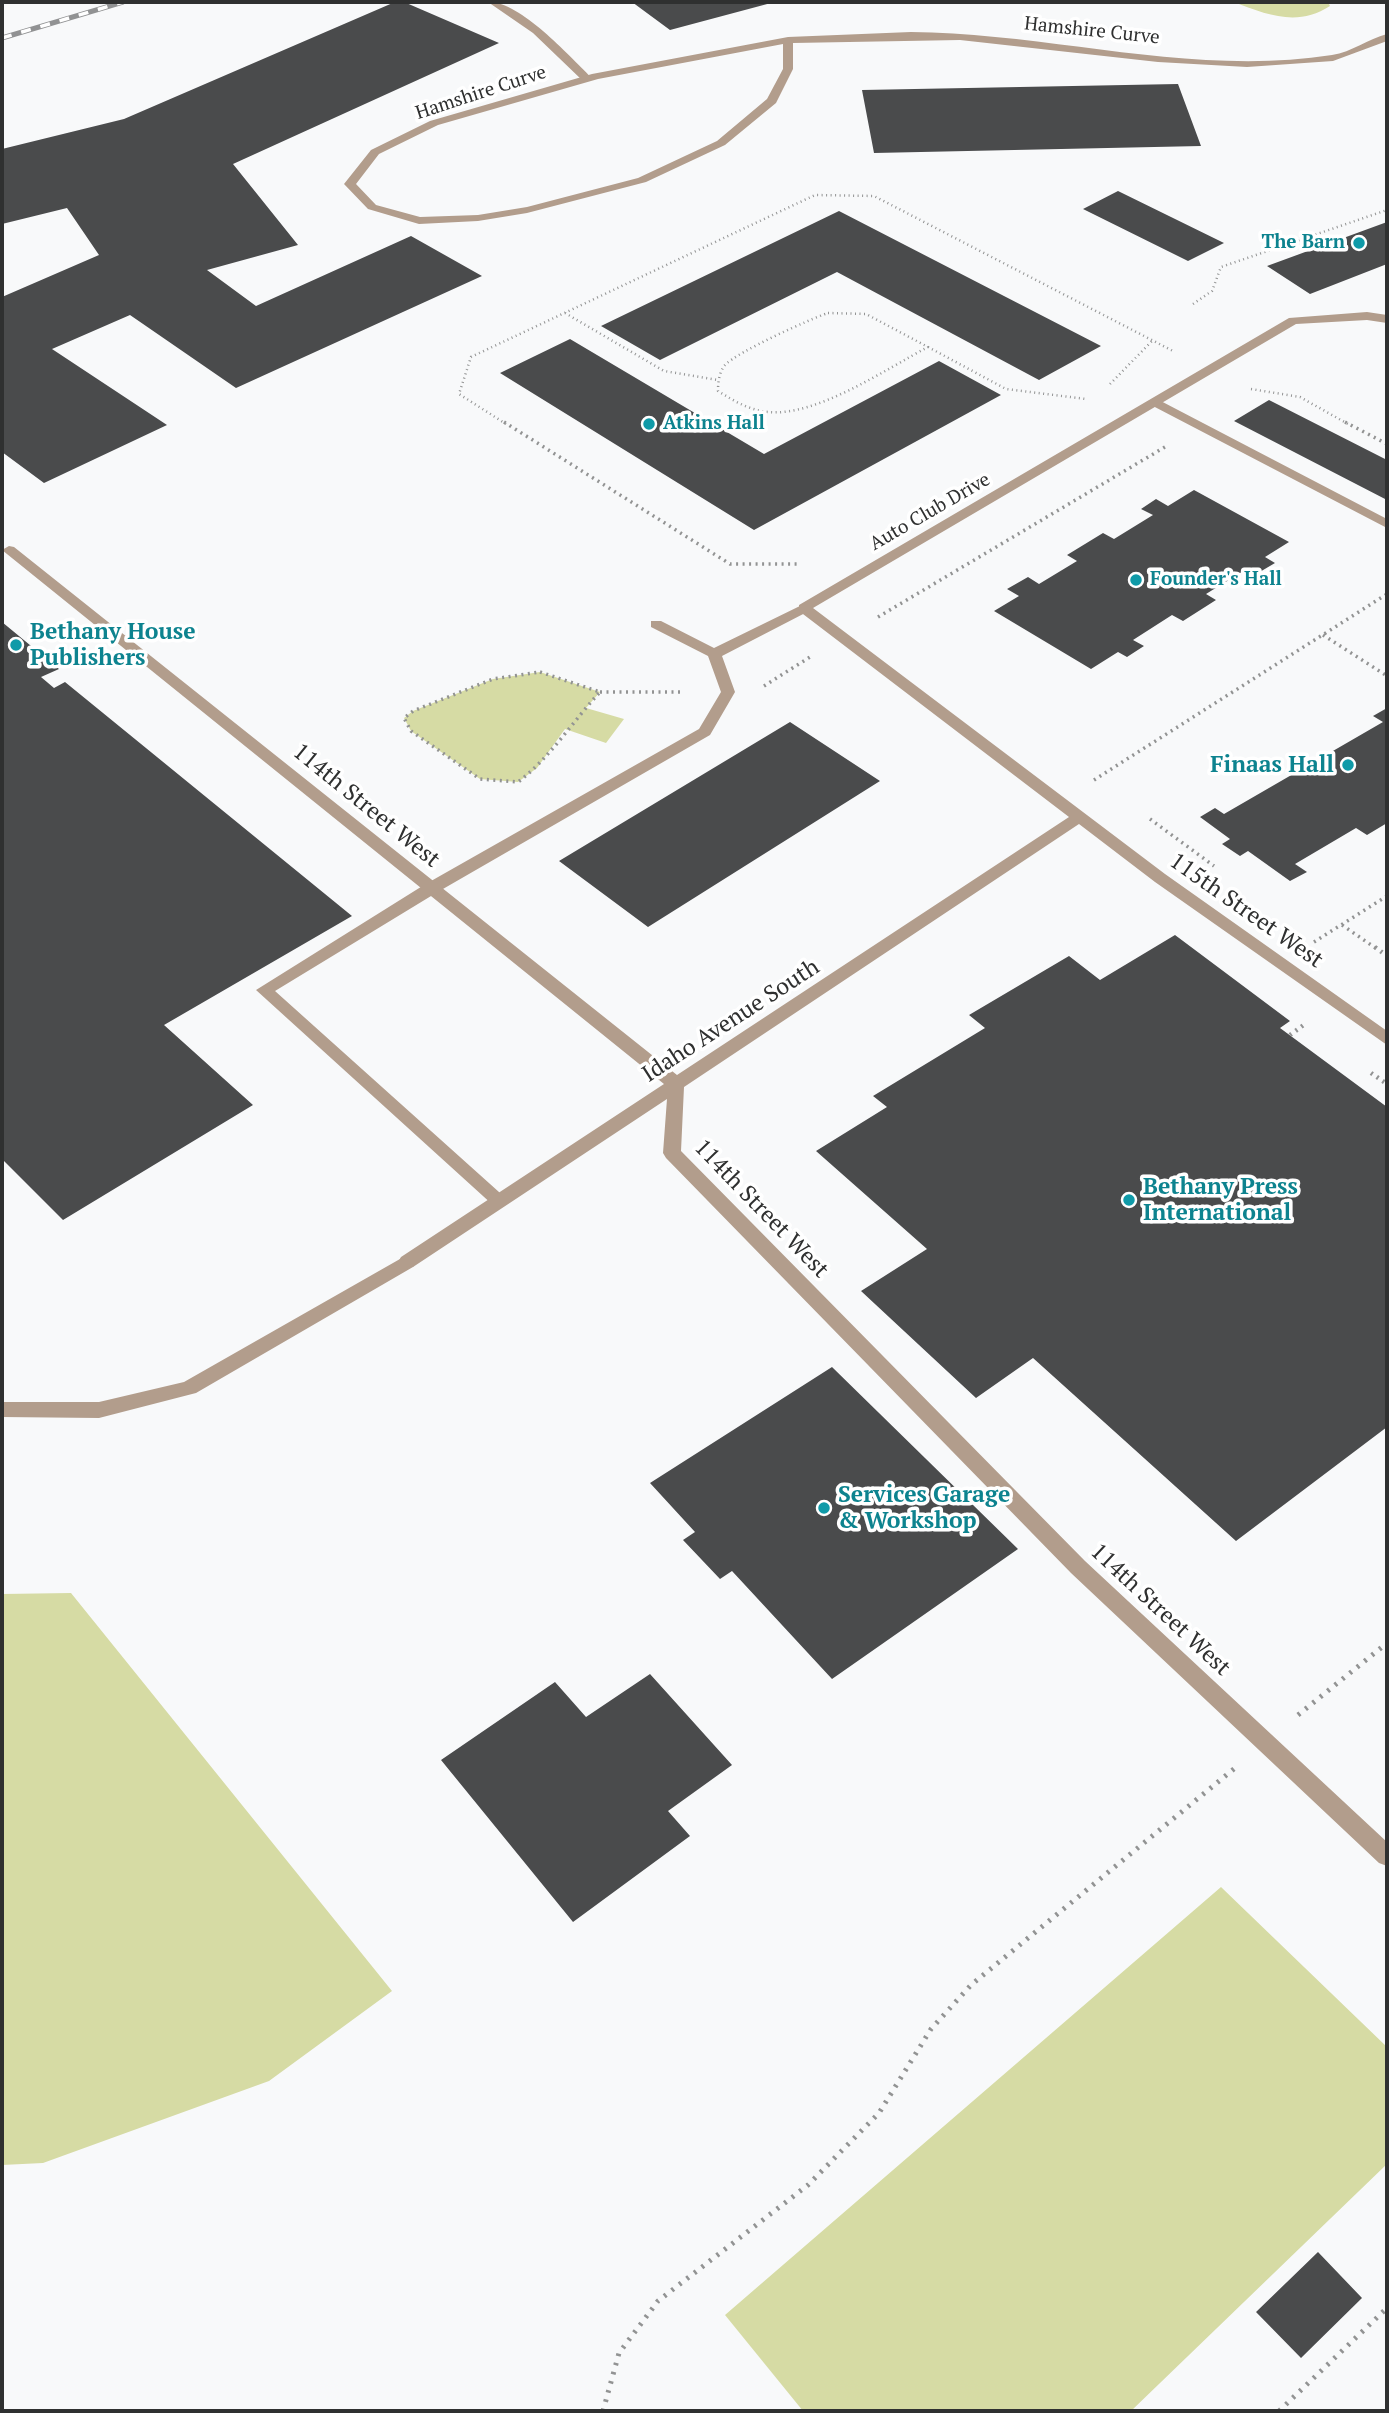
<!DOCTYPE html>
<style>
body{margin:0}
#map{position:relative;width:1389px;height:2413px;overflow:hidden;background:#f8f9fa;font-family:"PT Serif",serif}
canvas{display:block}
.frame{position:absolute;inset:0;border:4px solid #2f3030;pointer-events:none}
</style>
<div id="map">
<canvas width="1389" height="2413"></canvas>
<div class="frame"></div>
</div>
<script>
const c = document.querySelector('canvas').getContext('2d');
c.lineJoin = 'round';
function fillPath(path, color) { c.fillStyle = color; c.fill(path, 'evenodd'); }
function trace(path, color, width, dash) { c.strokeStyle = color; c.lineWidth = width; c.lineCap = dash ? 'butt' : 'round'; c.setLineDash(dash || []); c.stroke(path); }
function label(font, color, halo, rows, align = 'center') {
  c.font = font + ' "PT Serif",serif'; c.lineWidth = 7; c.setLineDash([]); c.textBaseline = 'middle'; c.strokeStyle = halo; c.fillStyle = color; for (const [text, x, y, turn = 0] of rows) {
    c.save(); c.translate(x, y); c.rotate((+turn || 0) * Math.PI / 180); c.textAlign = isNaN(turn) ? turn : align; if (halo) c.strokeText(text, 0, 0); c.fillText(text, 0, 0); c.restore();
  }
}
fillPath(new Path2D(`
 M1234,2H1328L1330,6C1298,27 1267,15 1234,2Z
 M540,672L600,692L586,708L624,719L606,743L565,729L537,768L518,782L480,779L411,731L404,718L413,711L493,679Z
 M71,1593L392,1991L269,2081L43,2163L2,2165V1594Z
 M1221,1887L1387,2047V2164L1131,2411H803L725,2315Z`), '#d6dba4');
fillPath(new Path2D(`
 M395,2H404L499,43L233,164L298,245L207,270L256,306L411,236L482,276L236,388L130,315L52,349L167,425L44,483L2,452V297L99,255L67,208L2,224V149L124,119Z
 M632,2H770L771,3L670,30Z
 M1178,84L1201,146L874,153L862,90Z
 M1118,191L1224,243L1188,261L1083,209Z
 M839,211L1101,346L1039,380L837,272L660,360L601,326Z
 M1387,222V264L1310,294L1267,266Z
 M570,339L764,454L939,361L1001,395L754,530L500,373Z
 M1269,400L1387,460V500L1234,421Z
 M1194,490L1289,542L1265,557L1275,563L1258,573L1248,568L1206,594L1216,600L1183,621L1172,615L1133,640L1144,646L1127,657L1118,652L1091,669L994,611L1019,596L1007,589L1028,577L1039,584L1077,561L1067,555L1103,533L1114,539L1153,515L1141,509L1156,499L1168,506Z
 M2,622L59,669L41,677L54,688L65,682L352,916L164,1025L253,1105L63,1220L2,1159Z
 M1387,708V823L1367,835L1356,828L1295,864L1307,872L1290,881L1248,851L1240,856L1222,844L1230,839L1200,817L1215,808L1224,814L1383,722L1373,716Z
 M790,722L880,781L648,927L559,861Z
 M1175,935L1290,1021L1280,1028L1387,1107V1427L1236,1541L1033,1358L976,1398L861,1291L927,1249L816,1151L887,1107L873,1096L985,1028L969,1015L1069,956L1100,980Z
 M832,1367L1018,1549L832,1679L732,1571L720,1579L683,1540L695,1532L650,1483Z
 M650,1674L732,1765L668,1811L690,1836L573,1922L441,1760L555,1682L586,1717Z
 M1318,2252L1362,2298L1301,2358L1256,2312Z`), '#4a4b4c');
trace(new Path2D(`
 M1193,304L1212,291L1221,267L1387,210
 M565,313L664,371L718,380
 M828,313L866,314L928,347C886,369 816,417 768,412C749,410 734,401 718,391C718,383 719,372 725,365C737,352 810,319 828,313Z
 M928,347L1006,389L1086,399
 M1110,384L1152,341
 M1251,389L1300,397L1348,424
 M506,424L459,394L471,357L815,195L874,196L1173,351`), '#929393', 2.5, [1, 3.5]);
trace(new Path2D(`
 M504,422L730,564H801
 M1345,422L1387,444
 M878,617L1165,447
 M1323,635L1387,676
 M540,672L600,692C573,721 549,759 518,782L480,779L411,731L404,718L413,711L493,679Z
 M764,686L810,657
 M600,692H683
 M1094,780L1387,594
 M1150,819L1214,866
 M1342,925L1377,949
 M1314,942L1387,896`), '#929393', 3.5, [2, 4.5]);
trace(new Path2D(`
 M1375,947L1387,956
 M1290,1035L1305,1024
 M1371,1073L1387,1084`), '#929393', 4.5, [2, 5]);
trace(new Path2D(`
 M1298,1715L1387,1643
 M603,2411L619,2353L658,2301L808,2185L879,2113L931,2029L971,1985L1235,1768
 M1279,2411L1387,2308`), '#929393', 5, [2.5, 7]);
fillPath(new Path2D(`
 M488,2C520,1 568,55 591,77V81H583L533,33Z
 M1155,398L1387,519V528L1151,405L1149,402Z
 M804,604L811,608L809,611L722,656L735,692L710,735L436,893L275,991L509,1201L500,1208L494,1206L256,990L424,885L699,729L721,692L708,656L651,627V621H661L714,648Z
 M407,1255L413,1257L416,1262L413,1267L196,1393L99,1418L2,1417V1402H99L184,1382Z`), '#b29d8c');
fillPath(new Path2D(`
 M911,32C1051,33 1192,77 1332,55C1352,52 1368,39 1387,34V41L1333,61L1247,67L1158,62L960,40L793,43V69L776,103L725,145L646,182L527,213L478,221L419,224L368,209L344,184L371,150L430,121L592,74L788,37ZM783,44V69L767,99L717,141L638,178L527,207L478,215L420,217L376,205L356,184L379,154L438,125L598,79Z
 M1367,312L1387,315V323L1367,320L1296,324L813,608L1165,874L1387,1031V1045L1155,882L1079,824L684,1087L681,1151L1085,1561L1387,1842V1866L1379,1863L1071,1573L666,1158L663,1153L667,1099L413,1267H401L398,1262L401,1257L664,1084L2,550L9,546L14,547L677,1075L1069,817L799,611V605L1289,318Z`), '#b29d8c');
const rail = new Path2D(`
 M2,38L123,2`);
trace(rail, '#919293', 5);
trace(rail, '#fff', 3.5, [10]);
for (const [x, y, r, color] of [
 [1359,243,7,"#0f9aa8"],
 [649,424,7,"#0f9aa8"],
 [1136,580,7,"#0f9aa8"],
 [16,645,7,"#0f9aa8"],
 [1348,765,7,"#0f9aa8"],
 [1129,1200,7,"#0f9aa8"],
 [824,1508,7,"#0f9aa8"]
]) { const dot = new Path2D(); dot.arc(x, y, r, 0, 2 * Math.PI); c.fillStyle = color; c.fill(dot); trace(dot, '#fff', 2.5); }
label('19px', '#2f3030', '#fff', [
 ["Hamshire Curve",1092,31,6],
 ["Hamshire Curve",481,93,-18],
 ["Auto Club Drive",930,512,-30]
]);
label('bold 19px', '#0d838f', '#fff', [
 ["The Barn",1345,243,"right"],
 ["Atkins Hall",663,424],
 ["Founder's Hall",1150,580]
], 'left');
label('bold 23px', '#0d838f', '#fff', [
 ["Bethany House",30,632],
 ["Publishers",30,658],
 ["Finaas Hall",1334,765,"right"],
 ["Bethany Press",1143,1187],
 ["International",1143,1213],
 ["Services Garage",838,1495],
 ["& Workshop",838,1521]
], 'left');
label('23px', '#2f3030', '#fff', [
 ["114th Street West",366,806,39],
 ["115th Street West",1246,911,35],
 ["Idaho Avenue South",731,1021,-33],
 ["114th Street West",761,1209,46],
 ["114th Street West",1160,1610,43]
]);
</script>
